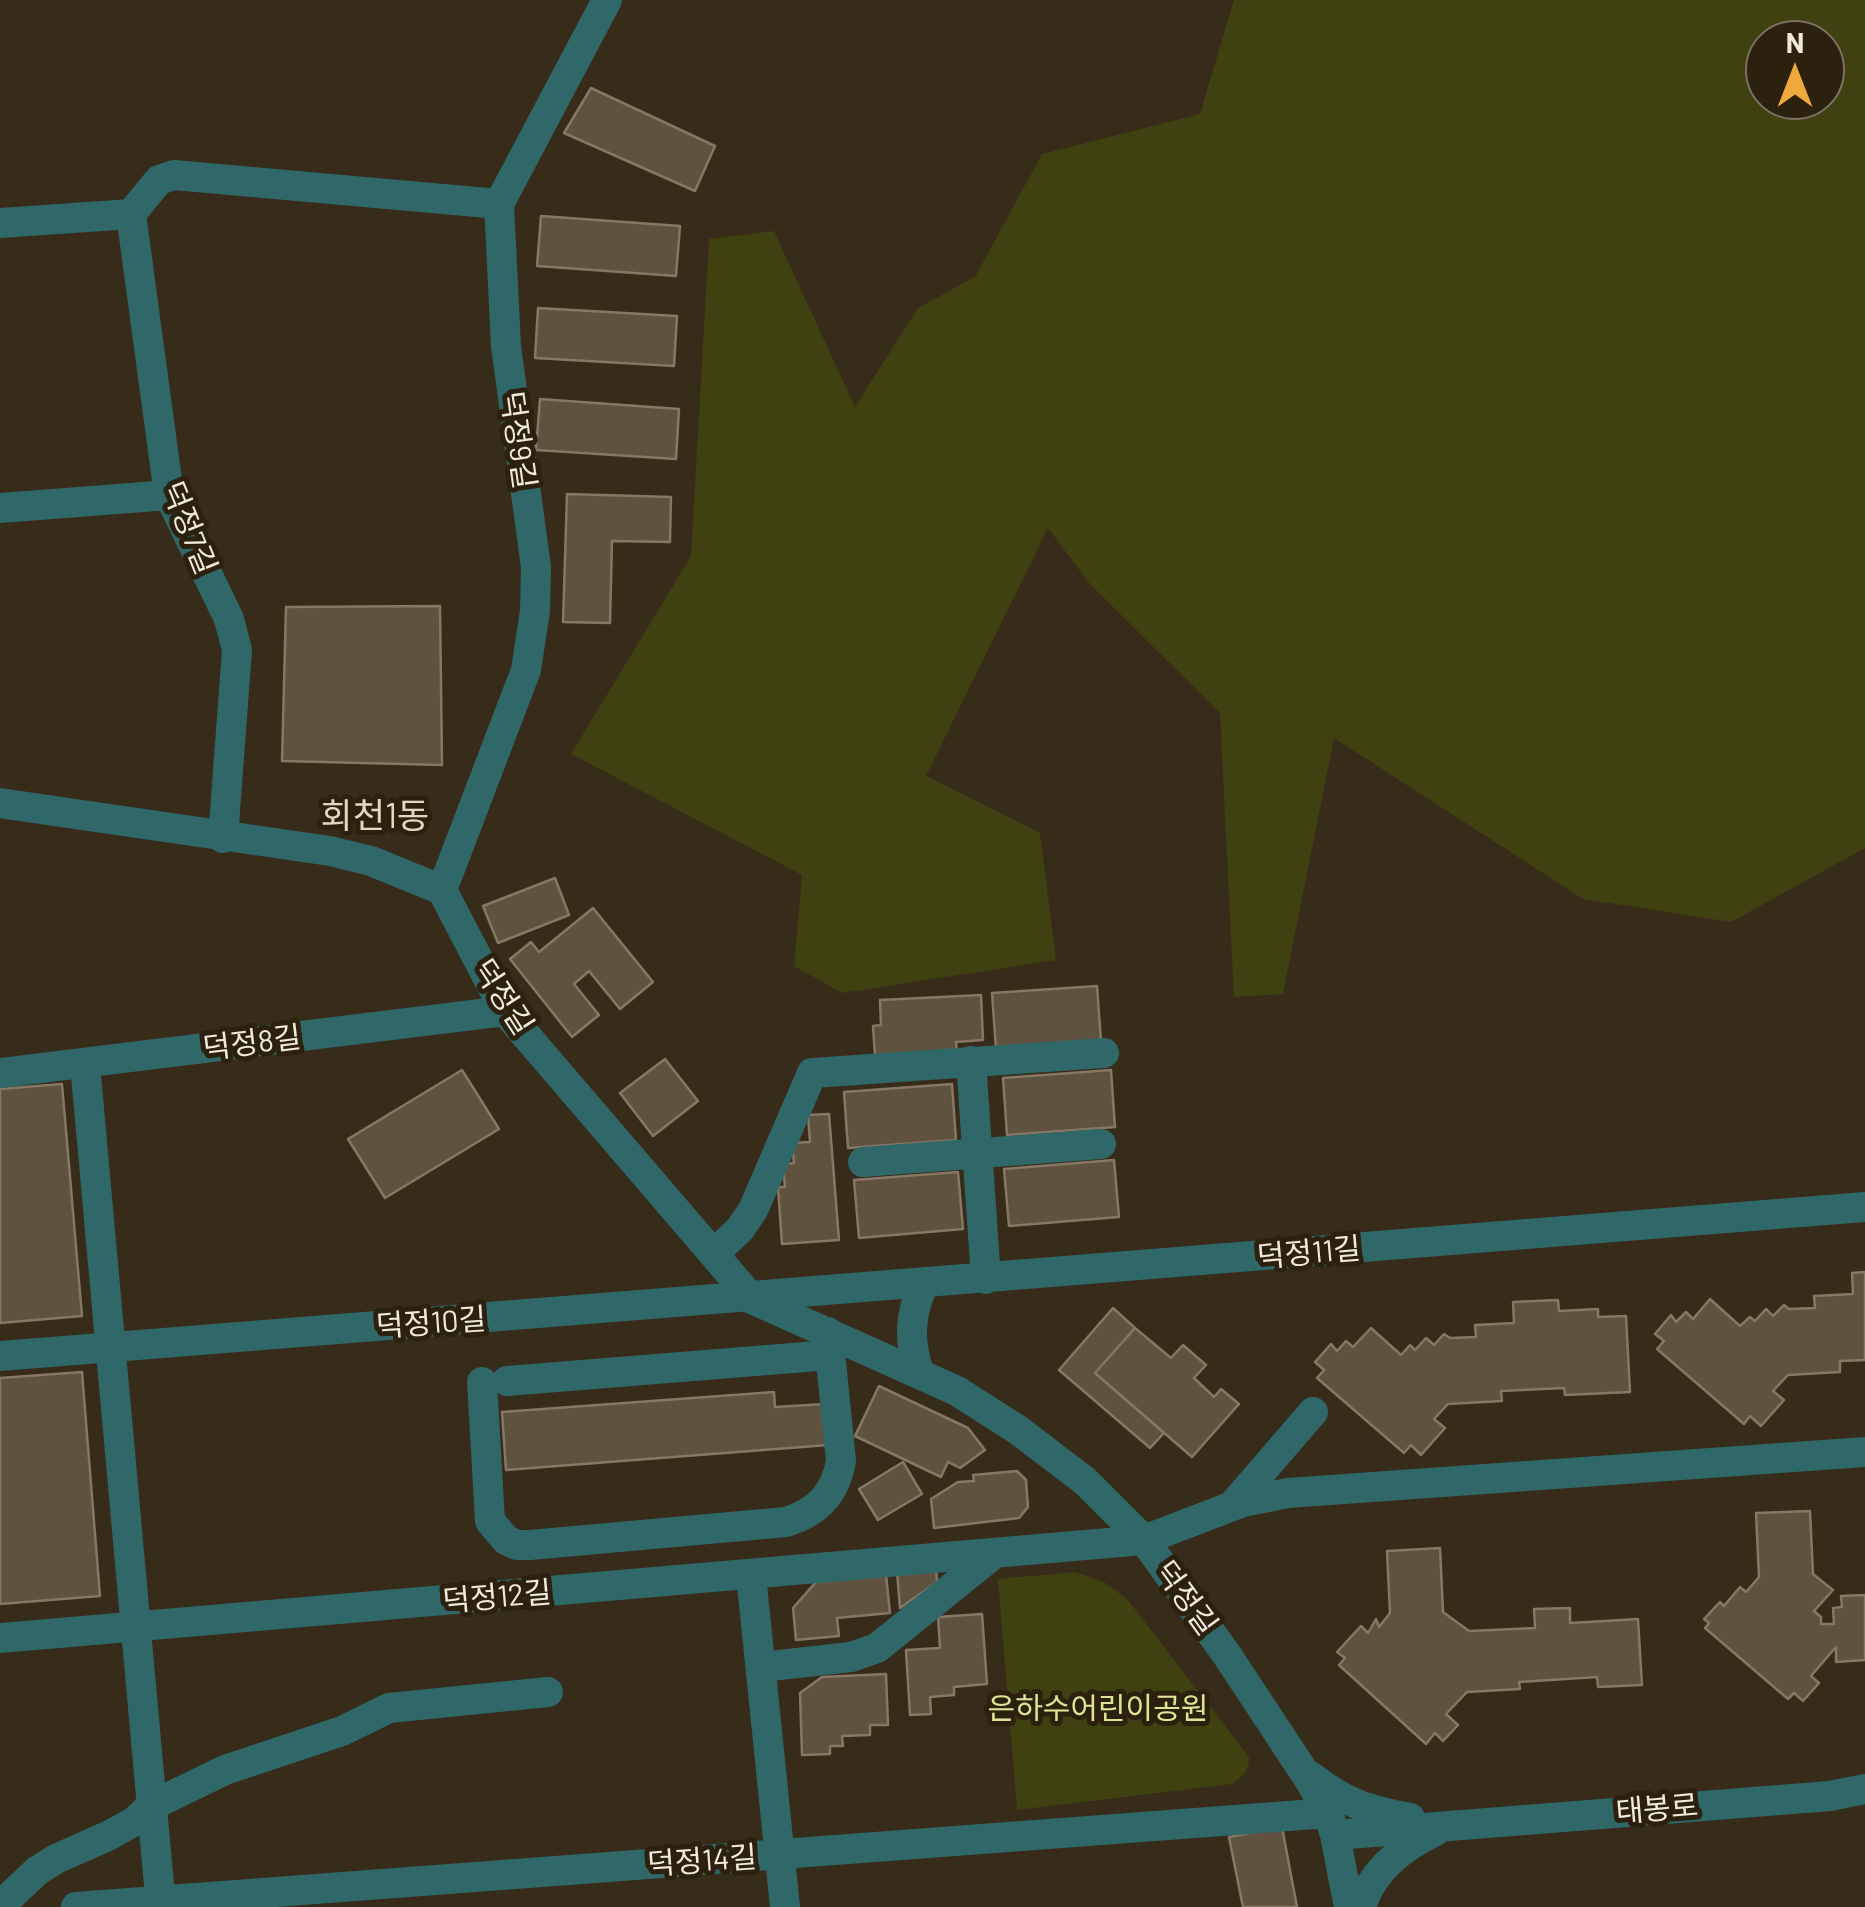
<!DOCTYPE html>
<meta charset="utf-8">
<style>
body{margin:0}
#map{position:relative;width:1865px;height:1907px;overflow:hidden;background:#372b19;font-family:Barlow,sans-serif}
canvas{display:block}
.north{position:absolute;left:1745px;top:20px;width:100px;height:100px;box-sizing:border-box;background:#2c210f;border:2px solid #7b7162;border-radius:50%;rotate:0deg;font-size:28px;font-weight:700;line-height:40px;text-align:center;color:#f1e9de}
.north::after{content:'';display:block;margin:auto;width:35px;height:45px;background:#eea83c;clip-path:polygon(50% 0,100% 100%,50% 72%,0 100%)}
</style>
<div id="map">
<canvas width="1865" height="1907"></canvas>
<div class="north">N</div>
</div>
<script>
const c = document.querySelector('canvas').getContext('2d');
c.lineJoin = 'round';
function fillPath(path, color) { c.fillStyle = color; c.fill(path, 'evenodd'); }
function trace(path, color, width, dash) { c.strokeStyle = color; c.lineWidth = width; c.lineCap = dash ? 'butt' : 'round'; c.setLineDash(dash || []); c.stroke(path); }
function label(font, color, halo, rows, align = 'center') {
  c.font = font + ' Barlow,"Noto Sans KR",sans-serif'; c.lineWidth = 10; c.setLineDash([]); c.textBaseline = 'middle'; c.strokeStyle = halo; c.fillStyle = color; for (const [text, x, y, turn = 0] of rows) {
    c.save(); c.translate(x, y); c.rotate((+turn || 0) * Math.PI / 180); c.textAlign = isNaN(turn) ? turn : align; if (halo) c.strokeText(text, 0, 0); c.fillText(text, 0, 0); c.restore();
  }
}
fillPath(new Path2D(`
 M1234,0H1865V848L1731,922L1583,899L1334,738L1283,994L1234,997L1220,713L1090,584L1048,528L926,776L1040,833L1056,960L842,993L794,966L802,875L571,754L691,556L709,239L774,231L855,407L918,308L975,277L1042,154L1200,114ZM1825,40V100H1765V40Z
 M1075,1572L1104,1582L1127,1599L1249,1757C1250,1770 1242,1777 1232,1784L1017,1810L998,1579Z`), '#3f4110');
const building = new Path2D(`
 M591,88L715,146L695,191L564,133Z
 M541,216L680,226L676,276L537,266Z
 M538,308L677,316L674,366L535,358Z
 M540,399L679,409L676,459L536,450Z
 M567,494L671,497L670,542L612,541L610,623L563,622Z
 M440,606L442,765L282,761L286,607Z
 M555,878L569,915L498,943L483,906Z
 M593,908L653,982L620,1009L589,971L574,984L599,1015L572,1037L510,959L531,942L539,952Z
 M1097,986L1101,1041L996,1049L992,993Z
 M981,995L983,1040L956,1042L957,1053L875,1056L873,1026L881,1025L880,1000Z
 M665,1059L698,1101L653,1136L620,1093Z
 M462,1070L499,1129L385,1198L348,1139Z
 M1111,1070L1115,1127L1007,1135L1003,1078Z
 M62,1084L82,1316L0,1323V1089Z
 M952,1084L956,1140L848,1148L844,1092Z
 M829,1114L839,1240L782,1244L778,1187H785L783,1164L794,1163L792,1143L810,1142L808,1115Z
 M1114,1160L1119,1217L1009,1226L1004,1169Z
 M958,1172L963,1229L859,1238L854,1180Z
 M1865,1272V1360L1840,1361V1372L1788,1375L1773,1391L1784,1400L1761,1426L1750,1416L1744,1424L1657,1349L1664,1341L1655,1334L1671,1315L1676,1322L1686,1312L1693,1319L1710,1299L1740,1326L1750,1317L1755,1321L1766,1309L1773,1316L1784,1305L1789,1309L1815,1308L1814,1296L1853,1294L1852,1273Z
 M1558,1300L1559,1311L1598,1309V1317L1626,1316L1630,1392L1565,1395L1564,1388L1501,1391L1502,1401L1448,1404L1434,1419L1445,1428L1421,1455L1411,1445L1404,1453L1317,1378L1324,1370L1315,1362L1331,1344L1337,1351L1346,1341L1353,1347L1371,1328L1401,1355L1410,1345L1415,1350L1426,1338L1434,1345L1444,1334L1450,1338L1476,1337L1475,1325L1514,1323L1513,1302Z
 M1113,1308L1135,1328L1095,1373L1164,1433L1150,1448L1059,1370Z
 M1135,1328L1171,1358L1183,1345L1206,1365L1194,1378L1214,1397L1221,1389L1239,1404L1192,1457L1095,1373Z
 M82,1372L100,1596L0,1604V1378Z
 M879,1386L968,1428L985,1450L960,1468L948,1462L941,1477L855,1436Z
 M774,1392L775,1407L825,1404L828,1445L506,1470L502,1412Z
 M903,1462L922,1494L878,1520L859,1489Z
 M1017,1471L1026,1480L1028,1507L1019,1518L934,1528L931,1499L958,1482L974,1481L973,1475Z
 M1810,1511L1813,1574L1833,1590L1814,1611L1821,1617V1624H1834L1833,1608L1842,1607L1841,1596L1865,1595V1660L1836,1662V1647L1811,1676L1819,1683L1803,1701L1794,1693L1788,1699L1705,1628L1709,1623L1704,1619L1720,1602L1724,1606L1740,1587L1746,1592L1759,1577L1756,1513Z
 M1440,1548L1443,1612L1469,1631L1535,1628L1534,1609L1570,1608V1623L1638,1619L1642,1685L1598,1687L1597,1677L1519,1682L1520,1689L1467,1692L1446,1714L1458,1725L1443,1741L1435,1733L1426,1744L1339,1665L1345,1658L1337,1652L1361,1626L1368,1633L1376,1619L1379,1627L1390,1613L1387,1551Z
 M936,1568L937,1582L900,1608L897,1572Z
 M886,1575L890,1613L837,1618L839,1636L796,1640L793,1608L816,1582Z
 M982,1614L987,1684L954,1687V1695L930,1697L931,1714L910,1715L906,1650L940,1648L938,1617Z
 M886,1674L888,1725H870V1735L842,1736L843,1746H830V1754L802,1755L800,1693L822,1677Z
 M1282,1827L1297,1907H1243L1229,1837Z`);
fillPath(building, '#5f523f');
trace(building, '#867864', 2.5);
trace(new Path2D(`
 M131,214L169,495L229,619L237,650L223,838
 M0,223L131,214L159,180L174,175L499,204
 M0,508L169,495
 M0,803L330,851L371,861L442,890L505,1011L752,1299L957,1391L1018,1430L1085,1481L1144,1540L1227,1655L1310,1781L1328,1813L1335,1835L1349,1907
 M442,890L526,670L535,611L536,567L506,346L499,204L607,0
 M971,1061L986,1279
 M85,1064L161,1907
 M0,1073L505,1011
 M863,1162L1101,1144
 M714,1254L740,1229L753,1210L812,1073L1104,1053
 M0,1356L1865,1207
 M919,1373C909,1340 909,1317 923,1285
 M507,1381L830,1355
 M482,1382L490,1521L506,1540L517,1545H530L786,1522C818,1512 835,1494 841,1461L828,1332
 M1232,1506L1313,1412
 M751,1575L785,1907
 M0,1638L1144,1540L1243,1502L1288,1493L1865,1452
 M761,1667L851,1657L877,1648L995,1553
 M1312,1777C1346,1804 1369,1810 1410,1818
 M1335,1835L1830,1796L1865,1789
 M0,1906L37,1871L56,1859L110,1835L135,1821L151,1806L225,1770L342,1731L389,1708L548,1692
 M76,1907L1328,1813
 M1361,1907C1372,1870 1402,1847 1436,1831`), '#306769', 30);
label('30px', '#f1e9de', '#2c210f', [
 ["덕정9길",518,440,82],
 ["덕정7길",189,528,68],
 ["덕정길",503,997,57],
 ["덕정8길",252,1043,-7],
 ["덕정11길",1309,1253,-5],
 ["덕정10길",431,1323,-4],
 ["덕정12길",497,1597,-5],
 ["덕정길",1186,1598,54],
 ["태봉로",1657,1809,-5],
 ["덕정14길",702,1861,-4]
]);
label('30px', '#dee396', '#2c210f', [
 ["은하수어린이공원",1098,1709]
]);
label('35px', '#e5d6c0', '#2c210f', [
 ["회천1동",375,816]
]);
</script>
